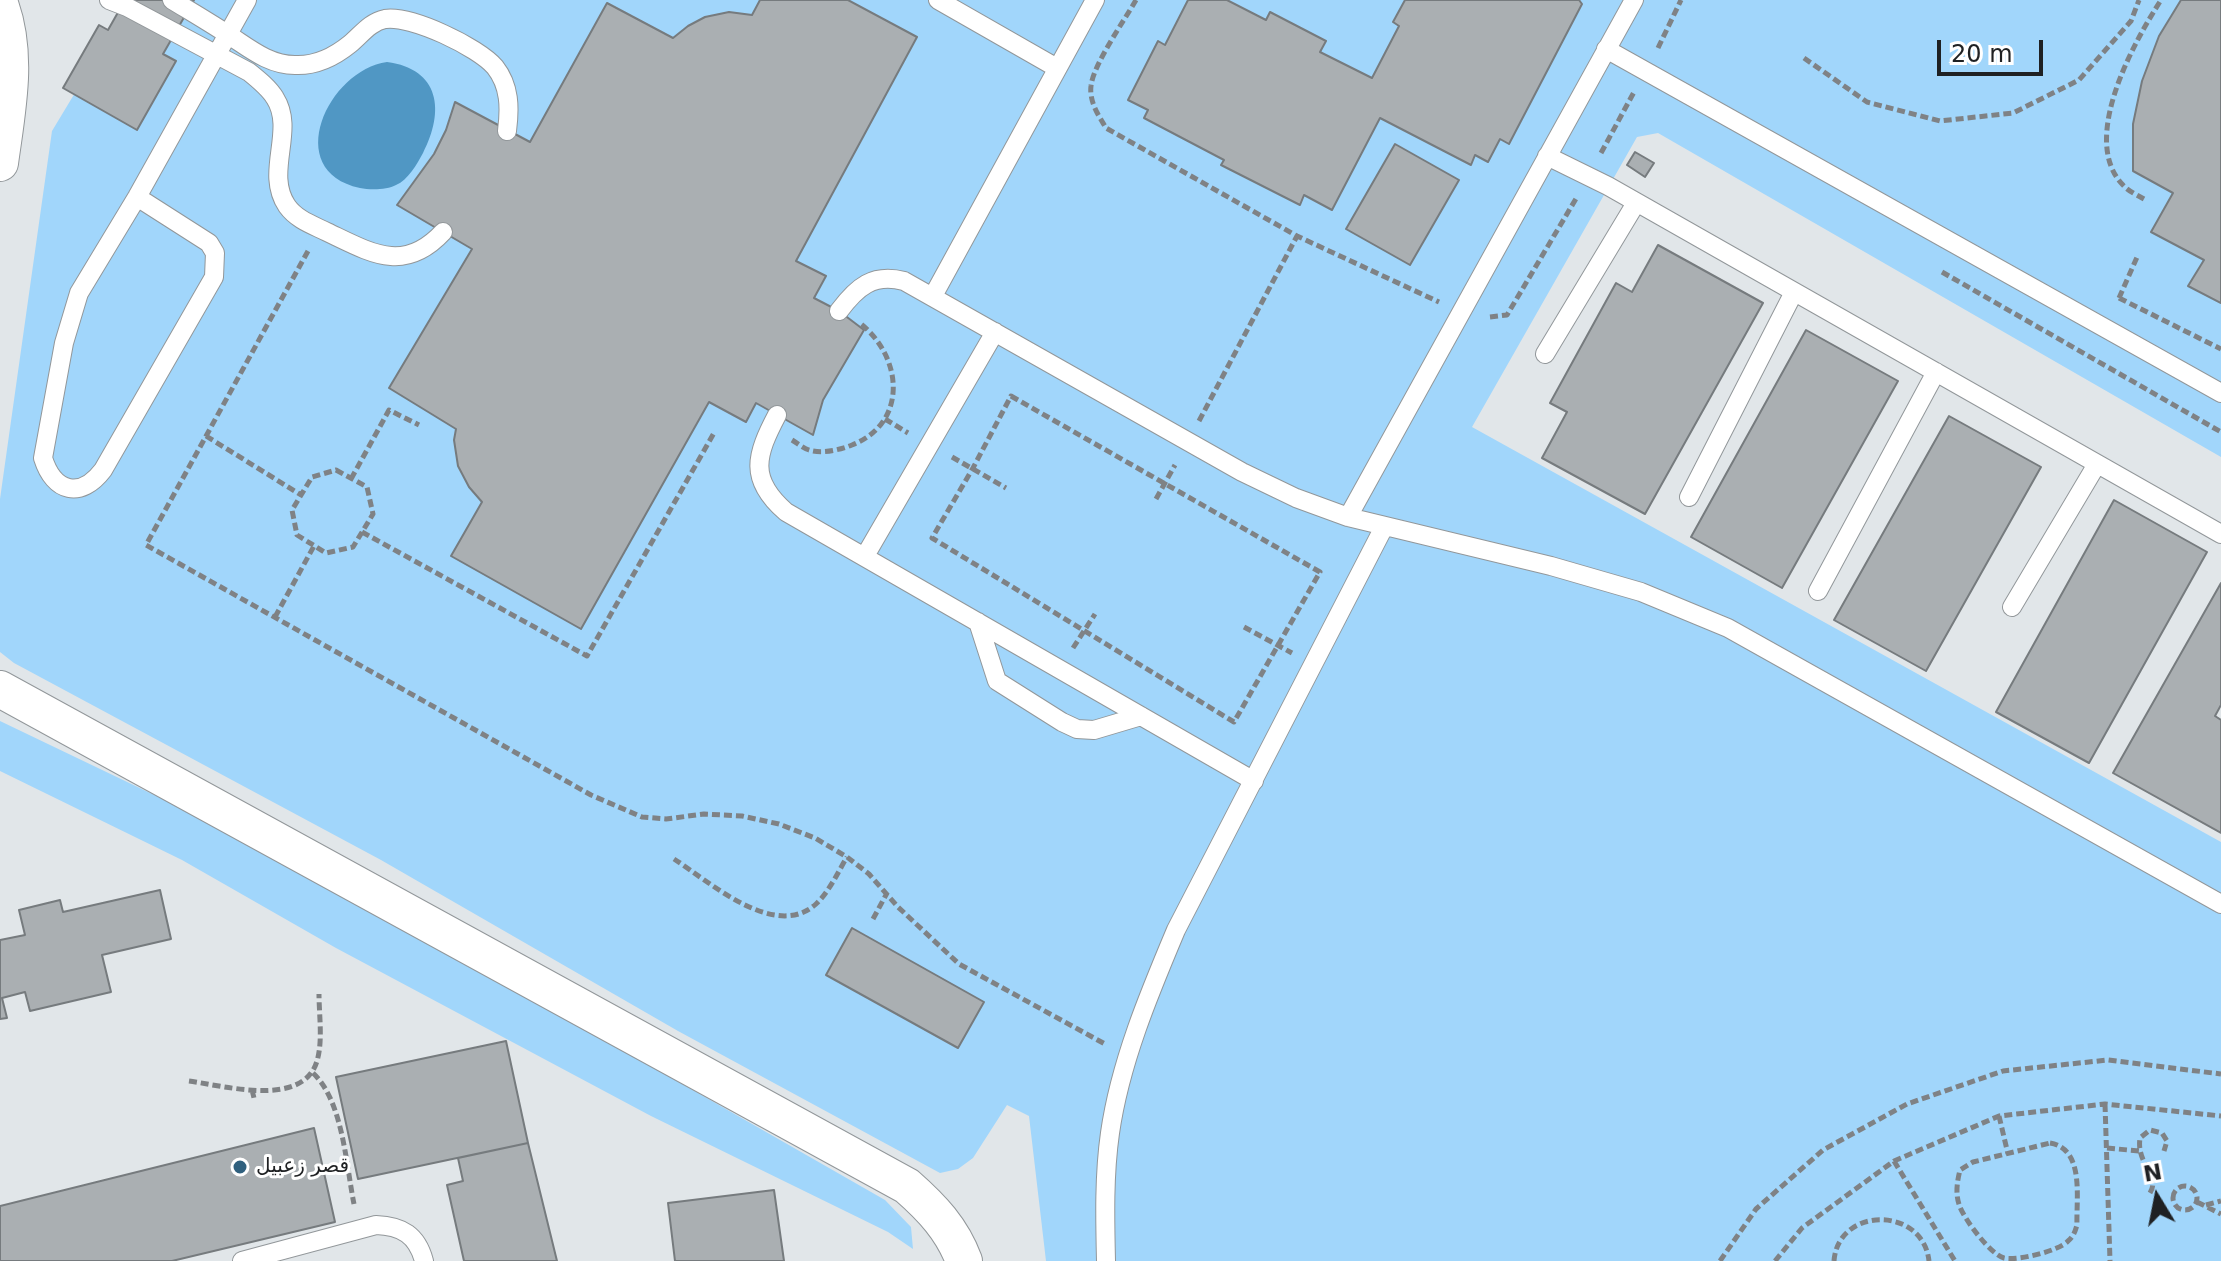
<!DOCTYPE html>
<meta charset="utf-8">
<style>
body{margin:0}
#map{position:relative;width:2221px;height:1261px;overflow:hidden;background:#e1e6e9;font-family:"DejaVu Sans",sans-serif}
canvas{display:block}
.north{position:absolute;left:2117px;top:1157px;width:80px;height:80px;-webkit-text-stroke:6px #fff;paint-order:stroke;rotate:350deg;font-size:22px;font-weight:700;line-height:32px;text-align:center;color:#1f2123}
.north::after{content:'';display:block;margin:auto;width:28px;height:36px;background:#1f2123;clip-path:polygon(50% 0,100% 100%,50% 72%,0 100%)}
.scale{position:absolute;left:1937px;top:40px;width:106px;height:36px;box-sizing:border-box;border:4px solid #1f2123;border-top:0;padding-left:10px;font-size:24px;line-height:28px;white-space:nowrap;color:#1f2123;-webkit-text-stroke:6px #fff;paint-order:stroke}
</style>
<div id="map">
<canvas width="2221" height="1261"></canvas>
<div class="north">N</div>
<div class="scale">20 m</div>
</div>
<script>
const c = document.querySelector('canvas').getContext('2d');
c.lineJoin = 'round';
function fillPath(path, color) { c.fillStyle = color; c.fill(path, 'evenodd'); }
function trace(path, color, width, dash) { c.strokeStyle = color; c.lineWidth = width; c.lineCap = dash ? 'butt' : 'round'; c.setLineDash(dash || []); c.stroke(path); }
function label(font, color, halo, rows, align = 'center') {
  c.font = font + ' "DejaVu Sans","Noto Naskh Arabic",sans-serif'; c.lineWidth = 6; c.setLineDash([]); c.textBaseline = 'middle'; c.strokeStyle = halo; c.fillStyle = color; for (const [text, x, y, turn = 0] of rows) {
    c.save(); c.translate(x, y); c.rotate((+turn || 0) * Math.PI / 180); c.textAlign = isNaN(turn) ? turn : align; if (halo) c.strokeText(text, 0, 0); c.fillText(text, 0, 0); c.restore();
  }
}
fillPath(new Path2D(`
 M131,0H2221V457L1658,133L1637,137L1472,427L2221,842V1261H1046L1029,1116L1007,1105L973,1158L958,1169L940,1173L678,1031L381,860L14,663L0,652V499L52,131Z
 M0,721L294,862L885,1200L911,1227L913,1249L888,1232L651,1116L336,948L182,860L0,771Z`), '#a1d6fb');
fillPath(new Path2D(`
 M387,62C440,69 445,111 423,153C417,164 408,180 396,185C387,190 370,190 360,188C281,171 328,70 387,62Z`), '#5097c4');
const building = new Path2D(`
 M125,0H194L163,54L176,61L137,130L63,88L99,25L108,30Z
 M760,0H848L917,37L796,261L826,276L814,298L839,311L864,330L823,400L813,435L756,403L746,422L709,402L581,629L451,556L482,502L469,487L458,466L454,440L456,429L389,388L472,249L397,205L434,154L446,130L455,102L530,142L607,3L673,38L688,26L705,17L729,12L752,15Z
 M1188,0H1227L1266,20L1270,12L1326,41L1320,52L1372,78L1399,26L1393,22L1405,0H1579L1582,4L1509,144L1500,139L1488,162L1475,155L1471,165L1380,118L1332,210L1304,195L1300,205L1221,165L1224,160L1144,118L1148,110L1128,100L1158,41L1165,45Z
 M2221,0V303L2188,286L2204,260L2151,232L2173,193L2133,171V124L2142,81L2159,36L2181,0Z
 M1395,144L1459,180L1410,265L1346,229Z
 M1635,152L1654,163L1645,177L1627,165Z
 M1658,245L1763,303L1645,514L1542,458L1567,412L1550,403L1616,283L1632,292Z
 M1806,330L1898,381L1782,588L1691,537Z
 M1949,416L2041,467L1926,671L1834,620Z
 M2114,500L2207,552L2089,763L1996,712Z
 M2221,583V705L2215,716L2221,720V833L2113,773Z
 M160,890L171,939L102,955L111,992L30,1011L25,992L2,998L7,1018L0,1019V940L25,935L19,910L60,900L63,912Z
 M852,928L984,1002L958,1048L826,975Z
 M506,1041L528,1143L358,1179L336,1077Z
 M314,1128L335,1222L172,1261H0V1206Z
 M528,1143L557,1261H464L447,1185L463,1181L458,1158Z
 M774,1190L784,1261H675L668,1203Z`);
fillPath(building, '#aaafb2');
trace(building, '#767b7e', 2);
const service = new Path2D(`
 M109,0L127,7L249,72C259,80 269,88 275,98C296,131 264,172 287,206C297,220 313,225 327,232C371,253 404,274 443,232
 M172,0C190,11 207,21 224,32C247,46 267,65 295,65C316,66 334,57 350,44C361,35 370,22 385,19C411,15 478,47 495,67C510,86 510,108 507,131
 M938,0L1057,68
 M1606,49L2221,393
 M1547,156L1608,186L2221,534
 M137,197L209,243L215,253L214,277L103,470C81,499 54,493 43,458L64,343L79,293L137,197L247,0
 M933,296L1095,0
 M839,311C857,287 873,273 904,281L1242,472L1296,498L1348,517L1551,566L1641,592L1728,628L2221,904
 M1545,354L1636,203
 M777,415C756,455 748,479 786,512L1254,781
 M1689,497L1794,292
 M1348,517L1634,0
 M865,556L995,332
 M1818,591L1936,372
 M2012,607L2097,464
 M978,622L997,681L1062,722L1077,729L1094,730L1141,716
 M242,1261L376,1225C402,1226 417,1235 424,1261
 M1106,1261C1105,1218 1104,1175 1110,1133C1120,1063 1149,994 1176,930L1384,527`);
const minor = new Path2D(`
 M0,4C19,56 7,111 0,163
 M0,689L907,1186C932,1208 952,1229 964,1261`);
trace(service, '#92979a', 20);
trace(minor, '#92979a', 38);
trace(new Path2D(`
 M1136,0C1124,21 1093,65 1091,86C1089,102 1099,116 1106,128L1297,236L1439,302
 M1658,48L1681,0
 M1804,58L1867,102L1940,121L2013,113L2079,80L2131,21L2139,0
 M1601,153L1634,92
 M2144,199C2137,195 2128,191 2123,185C2079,140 2134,42 2161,0
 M308,251L146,545L591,795L642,817L666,819L704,814L742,816L779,824L815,838L847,857L869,874L898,907L959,964L1105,1044
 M1942,272L2221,432
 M2119,298L2221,349
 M2119,298L2138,255
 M1490,317L1507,315L1577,197
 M1011,396L1320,572L1234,722L932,538L973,468Z
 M885,419L908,433
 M1199,421L1297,236
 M206,436L301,495
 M792,440C797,443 803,448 809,450C822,454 839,450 852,445C908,423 903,358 861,324
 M952,457L1006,488
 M336,470L367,487L373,514L353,547L326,553L297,535L292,510L312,477Z
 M351,479L389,410L419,425
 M1156,499L1175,465
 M362,532L587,656L714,433
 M275,617L314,546
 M1244,627L1292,653
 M1073,648L1095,614
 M674,859C710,882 775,941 816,904C829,892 838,872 847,857
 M873,919L887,893
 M313,1073C343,1101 346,1165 354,1204
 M189,1081C225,1086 303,1108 317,1061C323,1041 319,1015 319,994
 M252,1090L254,1098
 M2105,1104L2110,1261
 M1999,1116L2008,1154
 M2050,1143C2085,1149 2076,1198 2077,1225C2075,1232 2073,1237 2068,1241C2059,1251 2017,1261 2004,1258C1990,1254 1965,1220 1960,1207C1955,1195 1957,1182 1960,1170L1973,1162Z
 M2107,1148L2139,1151
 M1894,1161L1955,1261
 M2173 1198a12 12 0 1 1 24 0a12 12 0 1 1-24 0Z
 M2150,1193C2161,1174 2136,1165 2140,1138L2150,1130L2162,1133L2167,1141L2164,1151
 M2197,1202L2221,1214
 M2206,1205L2221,1201
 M1720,1261L1756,1209L1823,1150L1907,1104L2003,1071L2108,1060L2221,1074
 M1775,1261L1802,1228L1894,1161L1999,1116L2105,1104L2221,1116
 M1834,1261C1838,1206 1923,1206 1929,1261`), '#7f8285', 5, [8, 4]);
trace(service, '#fff', 18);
trace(minor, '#fff', 36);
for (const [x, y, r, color] of [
 [240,1167,8,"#30607e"]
]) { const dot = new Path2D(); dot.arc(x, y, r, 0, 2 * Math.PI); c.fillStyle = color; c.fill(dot); trace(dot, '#fff', 3); }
label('20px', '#1f2123', '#fff', [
 ["قصر زعبيل",256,1167]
], 'left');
</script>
